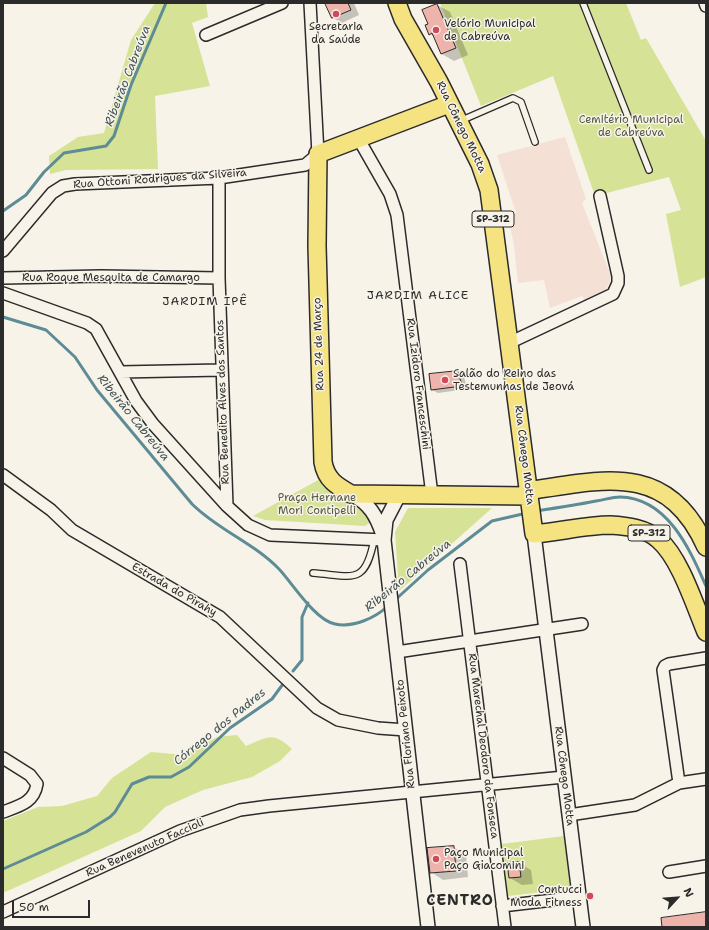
<!DOCTYPE html>
<meta charset="utf-8">
<style>
body{margin:0}
#map{position:relative;width:709px;height:930px;overflow:hidden;background:#f7f3e8;font-family:"Shantell Sans",sans-serif}
canvas{display:block}
.frame{position:absolute;inset:0;border:4px solid #2b2b2b;pointer-events:none}
.north{position:absolute;left:657px;top:878px;width:40px;height:40px;-webkit-text-stroke:3px #f7f3e8;paint-order:stroke;rotate:64deg;font-size:11px;font-weight:700;line-height:16px;text-align:center;color:#2b2b2b}
.north::after{content:'';display:block;margin:auto;width:14px;height:18px;background:#2b2b2b;clip-path:polygon(50% 0,100% 100%,50% 72%,0 100%)}
.scale{position:absolute;left:12px;top:900px;width:78px;height:18px;box-sizing:border-box;border:2px solid #2b2b2b;border-top:0;padding-left:5px;font-size:12px;line-height:14px;white-space:nowrap;color:#2b2b2b;-webkit-text-stroke:3px #f7f3e8;paint-order:stroke}
</style>
<div id="map">
<canvas width="709" height="930"></canvas>
<div class="frame"></div>
<div class="north">N</div>
<div class="scale">50 m</div>
</div>
<script>
const c = document.querySelector('canvas').getContext('2d');
c.lineJoin = 'round';
function fillPath(path, color) { c.fillStyle = color; c.fill(path, 'evenodd'); }
function trace(path, color, width, dash) { c.strokeStyle = color; c.lineWidth = width; c.lineCap = dash ? 'butt' : 'round'; c.setLineDash(dash || []); c.stroke(path); }
function label(font, color, halo, rows, align = 'center') {
  c.font = font + ' "Shantell Sans",sans-serif'; c.lineWidth = 3; c.setLineDash([]); c.textBaseline = 'middle'; c.strokeStyle = halo; c.fillStyle = color; for (const [text, x, y, turn = 0] of rows) {
    c.save(); c.translate(x, y); c.rotate((+turn || 0) * Math.PI / 180); c.textAlign = isNaN(turn) ? turn : align; if (halo) c.strokeText(text, 0, 0); c.fillText(text, 0, 0); c.restore();
  }
}
fillPath(new Path2D(`
 M565,137L586,199L582,203L611,276L610,282L605,291L585,301L582,296L550,308L544,280L518,283L514,245L508,217L516,213L497,155Z`), '#f4e0d5');
fillPath(new Path2D(`
 M155,3H206L208,17L192,23L210,86L155,96L158,169L66,170L50,174L49,156L78,137L104,133L131,40Z
 M440,3H626L641,40L646,38L706,141V277L680,287L666,214L681,210L669,177L595,196L553,76L481,106Z
 M320,479L359,503L372,521L365,526L265,520L253,516Z
 M408,508H492L399,591L395,532Z
 M237,735L246,746C269,737 272,731 292,749L280,761L252,777L203,790L165,807L141,831L3,893V821L38,807L62,806L97,796L112,778L151,752L185,755L217,737Z
 M564,836L570,889L508,896L502,844Z`), '#d6e295');
fillPath(new Path2D(`
 M327,3H354L359,15L342,23L333,18Z
 M437,5L450,12L468,55L454,61L442,54L435,37L430,34L429,24L424,11Z
 M458,372L464,376L467,389L438,393L432,390Z
 M453,847L466,854L468,877L443,880L431,872Z
 M519,863L531,870L533,884L522,885L510,878Z`), '#0003');
trace(new Path2D(`
 M3,211L26,195L44,172L64,153L106,146L114,136L131,85L166,3
 M3,317L46,330L75,357L97,390L192,504C218,530 254,543 279,569C293,584 315,620 335,624C353,628 375,618 388,606
 M536,511C556,508 576,505 596,501C604,500 612,497 620,497C668,498 690,550 706,586
 M395,600L428,570L492,521L527,513
 M293,671L302,660V617L308,603
 M3,869L86,832L110,817L115,812L132,784L149,777H171L189,767L230,728L272,699L283,684`), '#5d8c96', 3);
const building = new Path2D(`
 M325,3H348L351,10L332,18Z
 M437,4L456,48L441,54L432,33L429,35L425,25L428,24L422,10Z
 M458,371L462,386L431,390L429,374Z
 M454,846L456,871L430,873L427,848Z
 M519,862L521,877L509,878L507,863Z
 M706,912V927H662L661,918Z`);
fillPath(building, '#eeb3aa');
trace(building, '#2b2b2b', 1);
const service = new Path2D(`
 M583,3L649,170
 M460,121L513,98L521,102L535,142
 M313,573C353,576 365,586 374,540`);
const minor = new Path2D(`
 M705,3L706,6
 M206,35L282,3
 M358,138L390,194L397,215L432,495
 M219,178V278L227,506
 M3,251L52,193L63,186L75,184L219,178L305,165L318,154L310,3
 M3,278L101,276L219,278
 M3,293L87,323L96,329L136,401L153,424L227,506L248,525L270,535L384,540
 M509,343L613,294L618,283V276L600,196
 M120,372L221,370
 M3,475L51,510L72,530L220,617L317,708L338,720L378,728L406,730
 M460,564L505,927
 M397,652L582,624
 M3,758L30,775L37,784C34,803 19,806 3,812
 M679,783L663,670L665,666L669,664L706,658
 M569,815L635,805L679,783L706,779
 M669,872L706,866
 M502,906L579,897
 M3,912L180,831L240,810L269,806L564,777`);
const tertiary = new Path2D(`
 M351,494C370,504 376,515 383,535
 M399,495L386,520L384,540L428,927
 M534,534L583,927`);
const primary = new Path2D(`
 M397,3L403,19L439,82L480,164L489,190L534,534C559,532 586,525 610,525C627,526 646,528 659,540C680,558 695,606 706,632
 M449,104L318,154L317,246L323,462C326,480 337,486 351,494L529,496
 M528,491C605,479 668,462 706,547`);
trace(service, '#2b2b2b', 8);
trace(minor, '#2b2b2b', 14);
trace(tertiary, '#2b2b2b', 16);
trace(primary, '#2b2b2b', 20);
trace(service, '#f7f3e8', 5.5);
trace(minor, '#f7f3e8', 11);
trace(tertiary, '#f7f3e8', 13);
trace(primary, '#f5e382', 17);
for (const [x, y, r, color] of [
 [336,14,4,"#d1495b"],
 [436,30,4,"#d1495b"],
 [445,380,4,"#d1495b"],
 [436,859,4,"#d1495b"],
 [590,896,4,"#d1495b"]
]) { const dot = new Path2D(); dot.arc(x, y, r, 0, 2 * Math.PI); c.fillStyle = color; c.fill(dot); trace(dot, '#f7f3e8', 1.5); }
for (const [x, y, w] of [
 [493,219,42],
 [649,533,42]
]) { const box = new Path2D(); box.roundRect(x - w / 2, y - 8, w, 16, 3); c.fillStyle = '#f7f3e8'; c.fill(box); trace(box, '#2b2b2b', 1); }
label('bold 10px', '#2b2b2b', null, [
 ["SP-312",493,219],
 ["SP-312",649,533]
]);
label('11px', '#2b2b2b', '#f7f3e8', [
 ["Velório Municipal",444,24],
 ["de Cabreúva",444,37],
 ["Secretaria",336,27,"center"],
 ["da Saúde",336,40,"center"],
 ["Salão do Reino das",453,374],
 ["Testemunhas de Jeová",453,387],
 ["Paço Municipal",444,853],
 ["Paço Giacomini",444,866],
 ["Contucci",582,890,"right"],
 ["Moda Fitness",582,903,"right"]
], 'left');
label('11px', '#565946', '#f7f3e8', [
 ["Cemitério Municipal",631,120],
 ["de Cabreúva",631,133],
 ["Praça Hernane",317,498],
 ["Mori Contipelli",317,511]
]);
label('11px', '#2b2b2b', '#f7f3e8', [
 ["Rua Cônego Motta",461,127,64],
 ["Rua Ottoni Rodrigues da Silveira",160,179,-4],
 ["Rua Roque Mesquita de Camargo",111,278],
 ["Rua 24 de Março",319,344,-92],
 ["Rua Izidoro Franceschini",418,384,83],
 ["Rua Benedito Alves dos Santos",223,402,-92],
 ["Rua Cônego Motta",524,455,83],
 ["Estrada do Pirahy",174,590,30],
 ["Rua Floriano Peixoto",406,734,-96],
 ["Rua Marechal Deodoro da Fonseca",483,746,83],
 ["Rua Cônego Motta",564,776,83],
 ["Rua Benevenuto Faccioli",145,848,-24]
]);
label('italic 12px', '#405358', '#f7f3e8', [
 ["Ribeirão Cabreúva",128,76,-69],
 ["Ribeirão Cabreúva",133,418,51],
 ["Ribeirão Cabreúva",408,576,-39],
 ["Córrego dos Padres",220,727,-39]
]);
c.letterSpacing = '1px';
label('12px', '#2b2b2b', '#f7f3e8', [
 ["JARDIM ALICE",418,296],
 ["JARDIM IPÊ",205,302]
]);
c.letterSpacing = '0px';
c.letterSpacing = '1px';
label('bold 15px', '#2b2b2b', '#f7f3e8', [
 ["CENTRO",460,901]
]);
c.letterSpacing = '0px';
</script>
